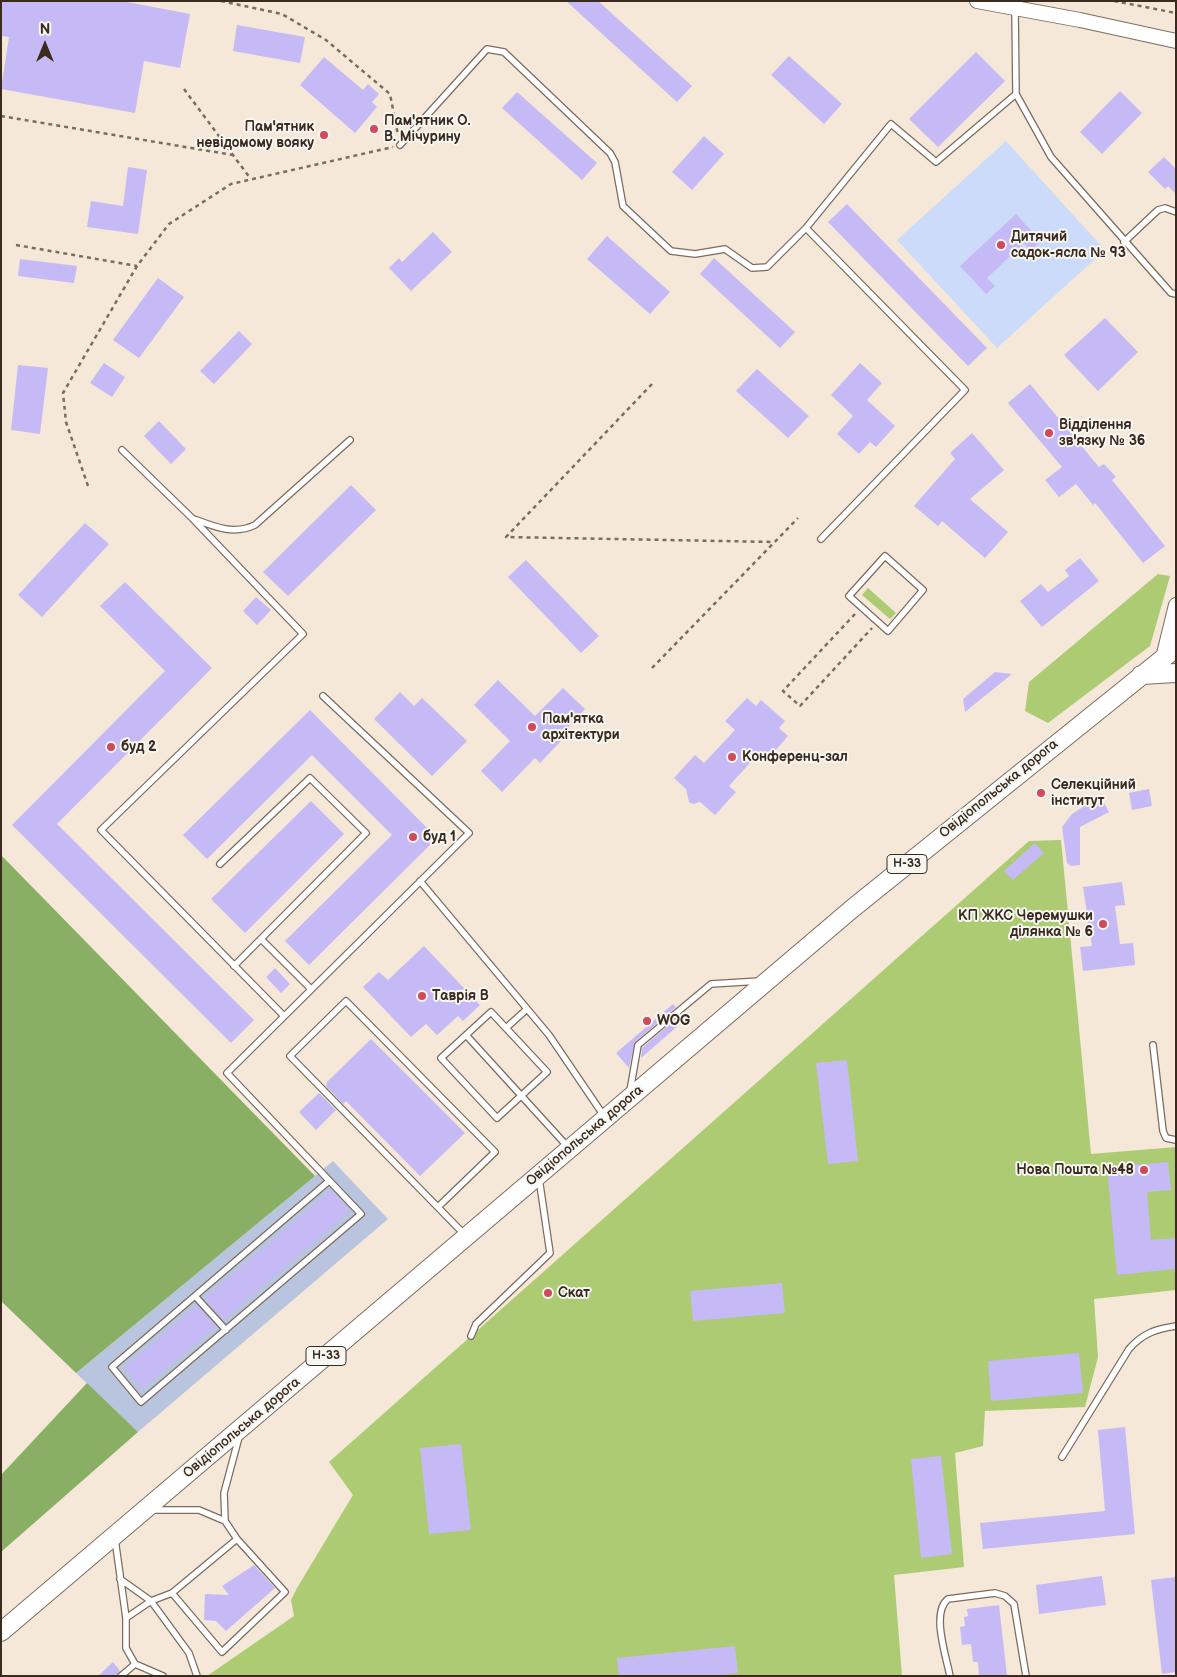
<!DOCTYPE html>
<meta charset="utf-8">
<style>
body{margin:0}
#map{position:relative;width:1177px;height:1677px;overflow:hidden;background:#f5e8d8;font-family:"Balsamiq Sans",sans-serif}
canvas{display:block}
.frame{position:absolute;inset:0;border:2px solid #3b2a1e;pointer-events:none}
.north{position:absolute;left:20px;top:20px;width:50px;height:50px;-webkit-text-stroke:4px #f6f6f2;paint-order:stroke;rotate:0deg;font-size:14px;font-weight:700;line-height:20px;text-align:center;color:#3b2a1e}
.north::after{content:'';display:block;margin:auto;width:18px;height:22px;background:#3b2a1e;clip-path:polygon(50% 0,100% 100%,50% 72%,0 100%)}
</style>
<div id="map">
<canvas width="1177" height="1677"></canvas>
<div class="frame"></div>
<div class="north">N</div>
</div>
<script>
const c = document.querySelector('canvas').getContext('2d');
c.lineJoin = 'round';
function fillPath(path, color) { c.fillStyle = color; c.fill(path, 'evenodd'); }
function trace(path, color, width, dash) { c.strokeStyle = color; c.lineWidth = width; c.lineCap = dash ? 'butt' : 'round'; c.setLineDash(dash || []); c.stroke(path); }
function label(font, color, halo, rows, align = 'center') {
  c.font = font + ' "Balsamiq Sans",sans-serif'; c.lineWidth = 4; c.setLineDash([]); c.textBaseline = 'middle'; c.strokeStyle = halo; c.fillStyle = color; for (const [text, x, y, turn = 0] of rows) {
    c.save(); c.translate(x, y); c.rotate((+turn || 0) * Math.PI / 180); c.textAlign = isNaN(turn) ? turn : align; if (halo) c.strokeText(text, 0, 0); c.fillText(text, 0, 0); c.restore();
  }
}
fillPath(new Path2D(`
 M1006,141L1105,250L997,348L897,240Z`), '#cddbfa');
fillPath(new Path2D(`
 M333,1161L388,1219L138,1432L76,1373Z`), '#b9c5de');
fillPath(new Path2D(`
 M1158,574L1170,576L1150,646L1048,723L1025,711L1029,682Z
 M868,588L896,613L890,619L862,595Z
 M1061,840L1091,1154L1176,1147V1290L1094,1299L1098,1357L1085,1407L985,1411L983,1446L955,1453L964,1567L894,1575L902,1676H207L294,1616L291,1600L297,1588L353,1495L329,1462L1029,841Z`), '#accb72');
fillPath(new Path2D(`
 M1,855L315,1176L76,1373L1,1301Z
 M87,1383L138,1432L1,1552V1475Z`), '#89af64');
fillPath(new Path2D(`
 M1,1H122L190,14L180,68L144,61L135,113L1,89L9,37L1,36Z
 M566,1H598L692,86L677,102Z
 M237,25L305,37L300,63L233,51Z
 M976,52L1005,81L938,147L909,119Z
 M789,56L842,104L824,124L771,75Z
 M324,57L363,90L368,84L379,94L372,102L377,107L355,133L300,85Z
 M1120,91L1142,113L1102,154L1080,132Z
 M517,92L597,163L582,180L502,108Z
 M704,136L724,154L692,190L672,172Z
 M1164,157L1176,169V194L1168,186L1165,189L1148,172Z
 M128,167L147,170L138,234L87,227L91,201L123,206Z
 M847,204L987,348L968,366L828,222Z
 M1016,214L1041,241L1031,251L1024,243L987,278L995,286L986,294L960,266Z
 M433,232L452,252L411,291L389,268L399,258L402,262Z
 M607,236L670,292L650,314L587,259Z
 M714,258L795,332L780,348L700,274Z
 M20,259L77,266L74,283L18,276Z
 M158,278L184,297L139,358L113,340Z
 M1105,318L1138,352L1098,391L1064,355Z
 M239,331L252,344L214,384L200,371Z
 M104,363L125,377L112,397L90,383Z
 M860,363L882,383L867,400L895,426L876,447L870,442L859,454L837,434L853,416L831,395Z
 M18,365L48,368L40,434L11,430Z
 M757,369L809,416L788,438L736,391Z
 M1030,384L1099,467L1104,464L1116,477L1112,480L1165,546L1143,563L1095,503L1093,505L1076,484L1059,497L1045,480L1062,467L1008,403Z
 M159,421L186,449L171,464L144,436Z
 M972,433L1004,470L970,499L1008,532L985,558L942,521L938,526L914,506L955,459L950,453Z
 M351,485L376,510L288,596L263,572Z
 M85,523L109,544L42,617L18,595Z
 M1080,558L1099,581L1042,627L1020,601L1041,584L1048,592L1069,576L1065,570Z
 M526,560L599,636L581,653L508,577Z
 M125,582L212,668L57,824L254,1020L231,1043L12,825L165,671L100,606Z
 M256,597L271,610L257,625L243,611Z
 M995,672L1012,674L965,712L963,699Z
 M498,680L535,716L563,688L585,709L558,738L561,741L540,763L535,758L502,792L481,771L510,741L474,705Z
 M400,692L414,706L422,698L467,741L432,776L374,719Z
 M747,698L756,706L761,700L785,721L779,728L788,736L767,760L759,753L729,786L736,792L715,815L700,802L693,804L689,802L686,789L674,778L695,755L704,763L735,730L725,721Z
 M310,710L437,838L309,965L285,941L392,835L312,755L207,859L183,835Z
 M1149,789L1152,806L1132,810L1129,793Z
 M1100,796L1109,812L1080,827V865L1071,866L1067,863L1062,827L1072,814Z
 M311,801L344,834L245,933L211,899Z
 M1035,843L1044,853L1013,880L1004,871Z
 M1122,882L1125,905L1115,906L1120,944L1133,943L1135,965L1083,971L1080,947L1092,946L1083,887Z
 M424,946L480,1005L463,1021L458,1016L437,1035L426,1024L411,1037L363,987L379,972L388,980Z
 M275,968L290,984L281,993L266,977Z
 M673,1004L676,1007L635,1042L629,1068L616,1053Z
 M682,1014L686,1019L641,1058L642,1048Z
 M371,1039L465,1133L420,1176L346,1101L343,1104L326,1086L327,1082Z
 M847,1060L858,1161L828,1164L816,1063Z
 M319,1093L336,1110L316,1130L299,1112Z
 M1168,1162L1171,1190L1147,1192L1151,1240L1176,1238V1269L1117,1275L1107,1167Z
 M331,1190L350,1211L223,1320L205,1298Z
 M782,1283L785,1313L693,1321L690,1291Z
 M197,1305L216,1326L142,1389L124,1368Z
 M1079,1353L1083,1393L991,1401L988,1361Z
 M1125,1427L1135,1534L983,1549L980,1523L1105,1511L1098,1430Z
 M461,1444L471,1530L429,1534L420,1448Z
 M941,1456L952,1554L921,1558L911,1459Z
 M254,1565L275,1588L226,1631L216,1621L204,1620L205,1594L229,1595L222,1586Z
 M1102,1576L1106,1605L1039,1614L1036,1585Z
 M1176,1577V1672L1162,1674L1151,1580Z
 M999,1605L1007,1676H979L978,1662H973L971,1644L962,1645L960,1627L965,1626L964,1617L968,1616L967,1609Z
 M735,1646L738,1673L713,1676H619L617,1658Z
 M113,1662L120,1671L116,1676H98Z`), '#c5baf5');
const service = new Path2D(`
 M1016,94L1051,157L1171,293L1176,294
 M400,145L487,49L504,52L610,153L615,162L623,206L671,251L695,254L725,249L752,268L767,267L806,228L891,124L936,162L1016,94L1015,8
 M806,228L965,390L821,539
 M1124,242L1158,210L1165,208L1176,212
 M122,450L192,518L303,634L101,830L284,1016
 M194,519C215,527 234,535 255,525L350,440
 M885,556L923,590L888,631L849,596Z
 M323,696L469,833L227,1073L361,1214L141,1402L112,1367L329,1181
 M220,864L310,778L366,833L234,966
 M420,881L549,1035L604,1116
 M261,939L311,989
 M491,1012L547,1072L497,1118L441,1058Z
 M506,1028L527,1009
 M466,1035L568,1147
 M1153,1045L1163,1131L1166,1138L1176,1140
 M630,1091L638,1045L711,984L760,981
 M438,1207L495,1152L346,1001L290,1056L465,1235
 M195,1296L226,1330
 M471,1336L476,1324L550,1253L539,1178
 M1062,1457L1129,1349C1143,1333 1156,1329 1176,1326
 M152,1510H199L225,1521
 M115,1539L126,1618V1648L135,1664L163,1676
 M120,1579L151,1601L189,1653L197,1676
 M172,1593L222,1652L285,1592L237,1539
 M126,1618L151,1601L172,1593L237,1539L225,1521L224,1493L239,1437
 M121,1676L135,1664
 M950,1676C946,1656 931,1612 948,1599L995,1593L1005,1596L1014,1604L1026,1676`);
const tertiary = new Path2D(`
 M977,1L1080,20L1176,41
 M1163,658L1176,605`);
const primary = new Path2D(`
 M1141,675L1176,673
 M1,1632L853,908L1176,648`);
trace(service, '#7c6c5f', 8);
trace(tertiary, '#7c6c5f', 16);
trace(primary, '#7c6c5f', 20);
trace(new Path2D(`
 M221,1L282,14L326,40L390,94L398,135
 M1114,1L1176,13
 M184,89L250,178
 M1,116L233,155
 M16,245L137,266
 M652,384L506,537L774,542
 M88,486L66,422L63,393L137,266L169,224L231,184L393,147
 M855,614L783,691L800,706L872,628
 M652,668L798,518`), '#7c6c5f', 2.5, [4, 4]);
trace(service, '#fff', 5.5);
trace(tertiary, '#fff', 14);
trace(primary, '#fff', 18);
for (const [x, y, r, color] of [
 [374,129,5,"#d1495b"],
 [324,135,5,"#d1495b"],
 [1001,245,5,"#d1495b"],
 [1049,433,5,"#d1495b"],
 [532,727,5,"#d1495b"],
 [111,747,5,"#d1495b"],
 [732,757,5,"#d1495b"],
 [1041,793,5,"#d1495b"],
 [413,837,5,"#d1495b"],
 [1103,924,5,"#d1495b"],
 [422,996,5,"#d1495b"],
 [647,1021,5,"#d1495b"],
 [1144,1170,5,"#d1495b"],
 [548,1293,5,"#d1495b"]
]) { const dot = new Path2D(); dot.arc(x, y, r, 0, 2 * Math.PI); c.fillStyle = color; c.fill(dot); trace(dot, '#f6f6f2', 2); }
for (const [x, y, w] of [
 [907,864,40],
 [326,1356,40]
]) { const box = new Path2D(); box.roundRect(x - w / 2, y - 9.5, w, 19, 4); c.fillStyle = '#f6f6f2'; c.fill(box); trace(box, '#3b2a1e', 1); }
label('bold 12px', '#3b2a1e', null, [
 ["Н-33",907,864],
 ["Н-33",326,1356]
]);
label('bold 14px', '#3b2a1e', '#f6f6f2', [
 ["Пам'ятник О.",384,121],
 ["В. Мічурину",384,137],
 ["Пам'ятник",314,127,"right"],
 ["невідомому вояку",314,143,"right"],
 ["Дитячий",1011,237],
 ["садок-ясла № 93",1011,253],
 ["Відділення",1059,425],
 ["зв'язку № 36",1059,441],
 ["Пам'ятка",542,719],
 ["архітектури",542,735],
 ["буд 2",121,747],
 ["Конференц-зал",742,757],
 ["Селекційний",1051,785],
 ["інститут",1051,801],
 ["буд 1",423,837],
 ["КП ЖКС Черемушки",1093,916,"right"],
 ["ділянка № 6",1093,932,"right"],
 ["Таврія В",432,996],
 ["WOG",657,1021],
 ["Нова Пошта №48",1134,1170,"right"],
 ["Скат",558,1293]
], 'left');
label('14px', '#3b2a1e', '#f6f6f2', [
 ["Овідіопольська дорога",999,789,-39],
 ["Овідіопольська дорога",585,1136,-40],
 ["Овідіопольська дорога",242,1428,-40]
]);
</script>
